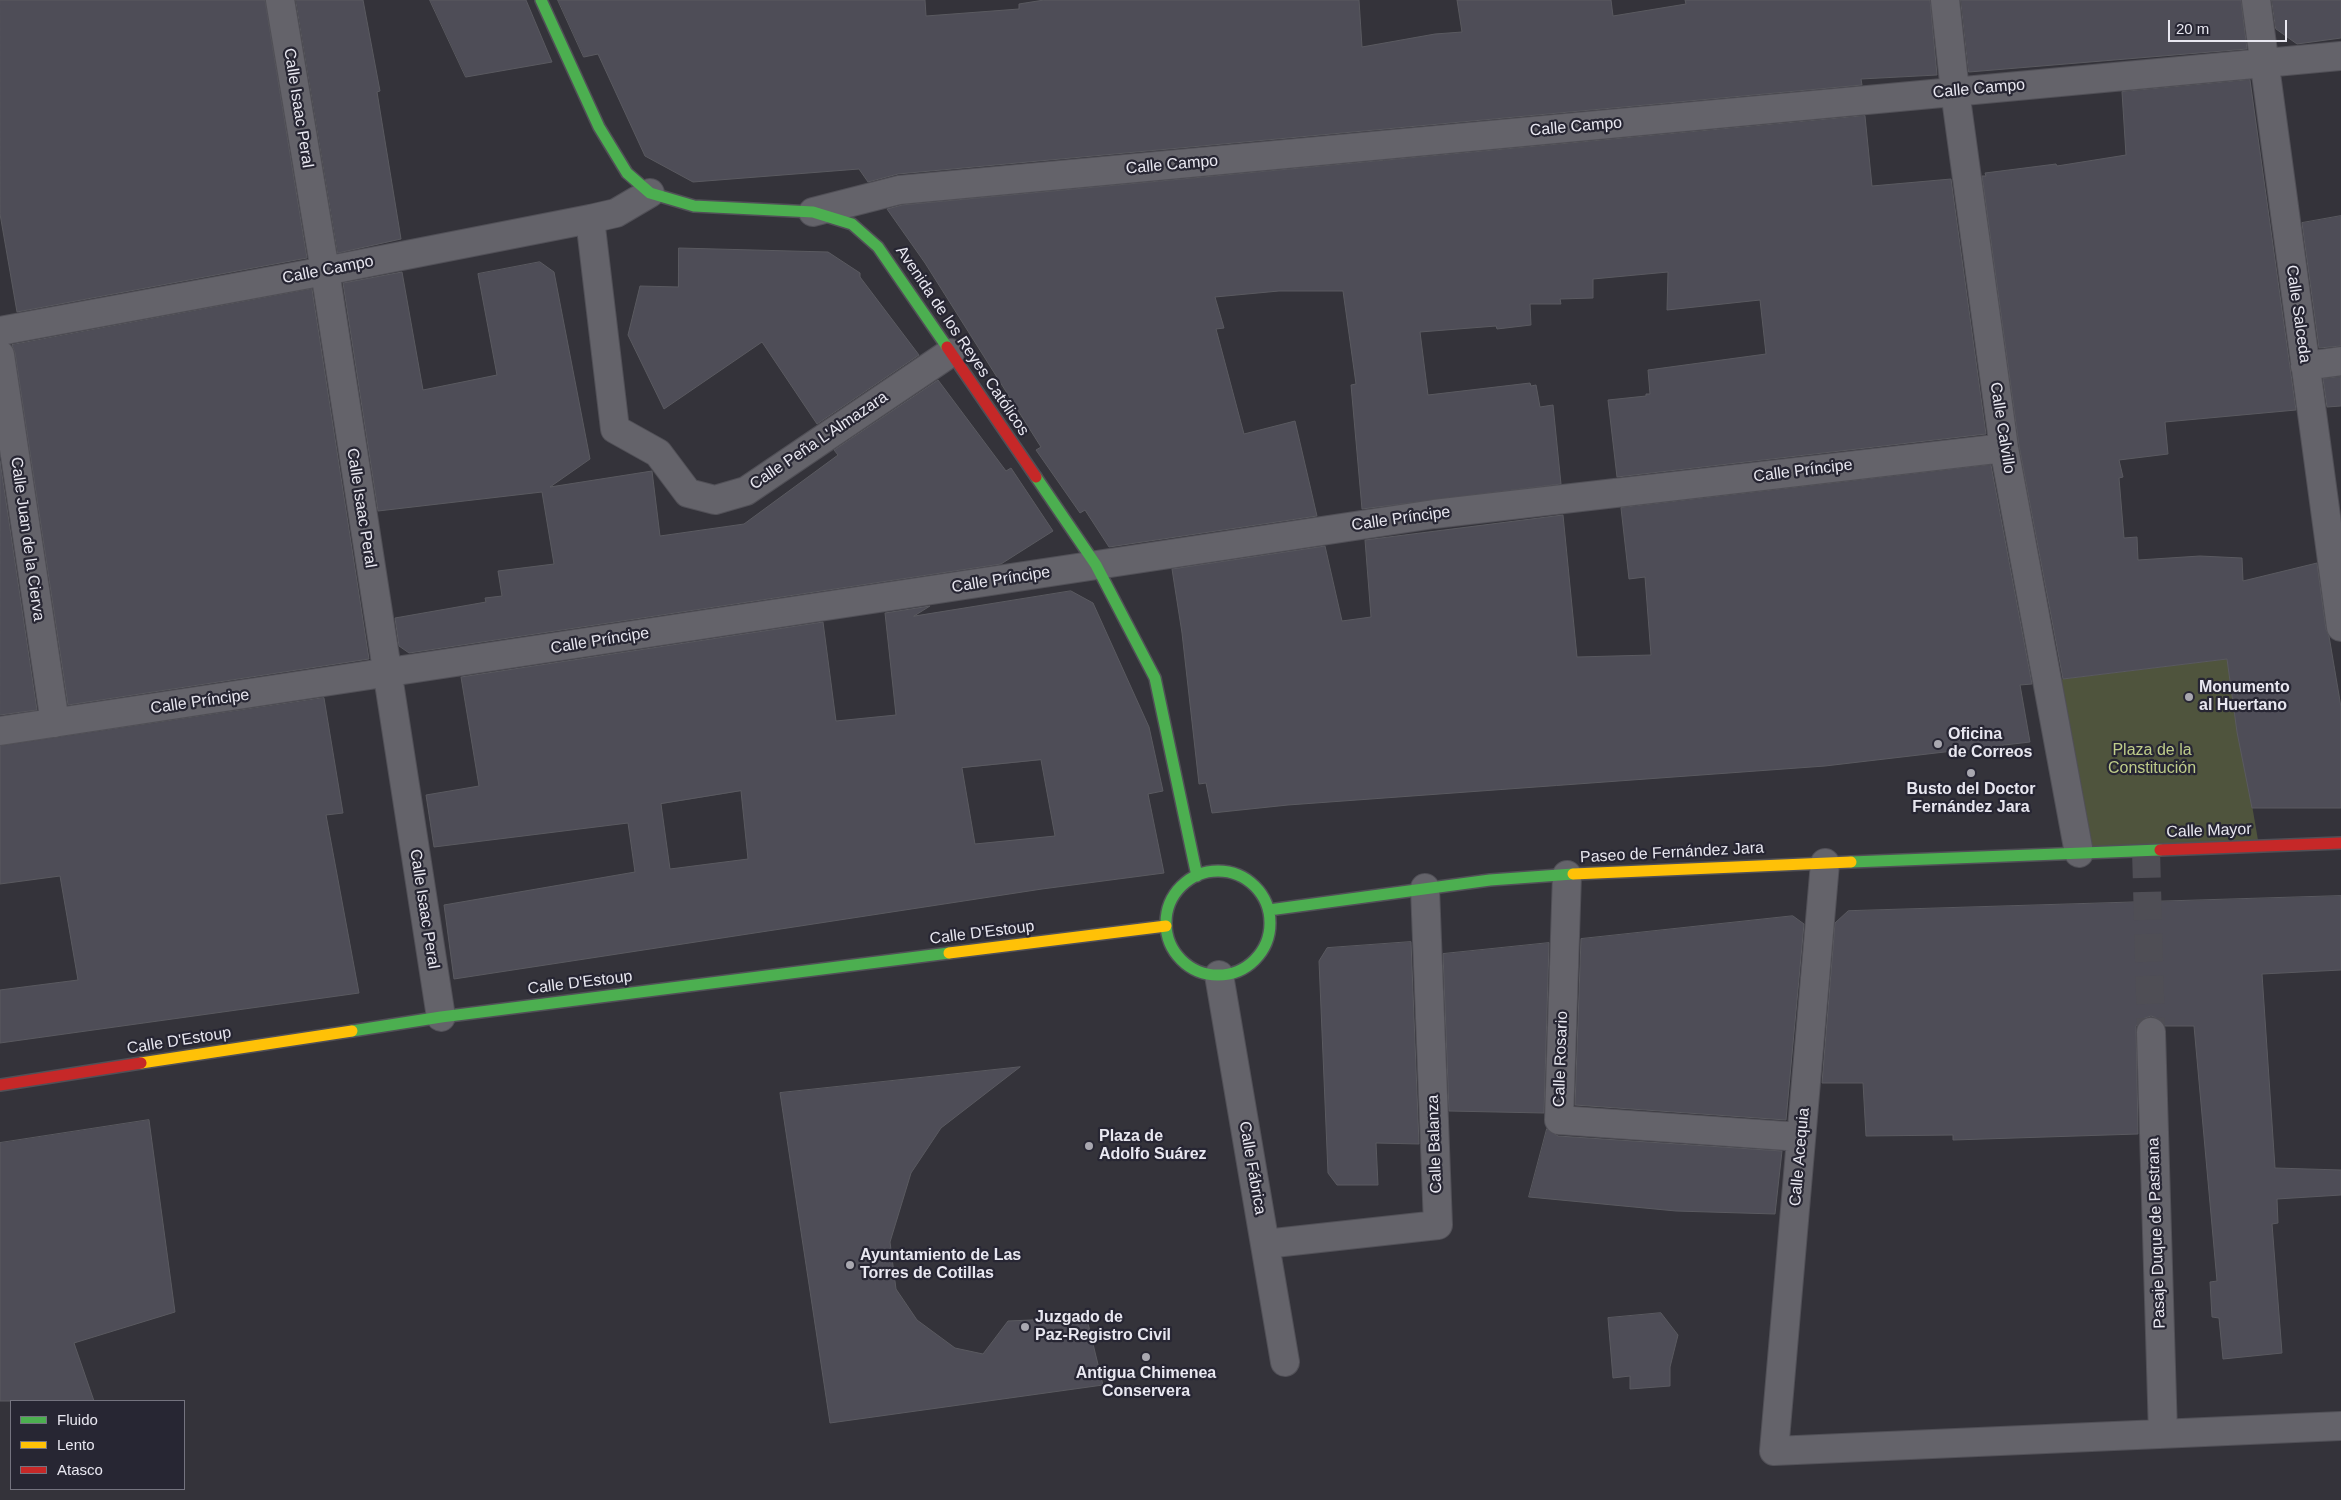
<!DOCTYPE html>
<meta charset="utf-8">
<style>
body{margin:0}
#map{position:relative;width:2341px;height:1500px;overflow:hidden;background:#34333a;font-family:Helvetica,sans-serif}
canvas{display:block}
.legend{position:absolute;left:10px;top:1400px;width:175px;height:90px;box-sizing:border-box;background:#272633;border:1px solid #74737f;margin:0;padding:6px 9px;list-style:none;font-size:15px;color:#e8e7f0}
.legend li{display:flex;align-items:center;gap:10px;height:25px}
.legend b{width:25px;border:1px solid #74737f}
.scale{position:absolute;left:2168px;top:20px;width:119px;height:22px;box-sizing:border-box;border:2px solid #e8e7f0;border-top:0;padding-left:6px;font-size:15px;line-height:18px;white-space:nowrap;color:#e8e7f0;-webkit-text-stroke:4px #272633;paint-order:stroke}
</style>
<div id="map">
<canvas width="2341" height="1500"></canvas>
<ul class="legend">
<li><b style="height:6px;background:#4caf50"></b>Fluido</li>
<li><b style="height:6px;background:#ffc107"></b>Lento</li>
<li><b style="height:6px;background:#c62828"></b>Atasco</li>
</ul>
<div class="scale">20 m</div>
</div>
<script>
const c = document.querySelector('canvas').getContext('2d');
c.lineJoin = 'round';
function fillPath(path, color) { c.fillStyle = color; c.fill(path, 'evenodd'); }
function trace(path, color, width, dash) { c.strokeStyle = color; c.lineWidth = width; c.lineCap = dash ? 'butt' : 'round'; c.setLineDash(dash || []); c.stroke(path); }
function label(font, color, halo, rows, align = 'center') {
  c.font = font + ' Helvetica,sans-serif'; c.lineWidth = 4.5; c.setLineDash([]); c.textBaseline = 'middle'; c.strokeStyle = halo; c.fillStyle = color; for (const [text, x, y, turn = 0] of rows) {
    c.save(); c.translate(x, y); c.rotate((+turn || 0) * Math.PI / 180); c.textAlign = isNaN(turn) ? turn : align; if (halo) c.strokeText(text, 0, 0); c.fillText(text, 0, 0); c.restore();
  }
}
fillPath(new Path2D(`
 M2227,659L2259,846L2079,853L2047,681Z`), '#4f543d');
const building = new Path2D(`
 M0,0H265L307,258L17,312L0,214Z
 M296,0H363L380,91L377,92L401,239L338,253Z
 M430,0H526L552,62L466,77Z
 M558,0H925L926,16L1019,9V4L1044,0H1359L1362,47L1435,34L1462,32L1457,0H1611L1613,16L1686,4L1685,0H1930L1937,75L1861,79L1862,85L898,174L868,182L859,169L693,182L645,156L598,54L584,57Z
 M1961,0H2241L2247,49L1969,72Z
 M2272,0H2341V38L2297,44L2276,29Z
 M2250,80L2296,410L2165,422L2168,454L2119,460L2123,477L2119,478L2124,538L2137,537L2138,560L2200,556L2242,558L2243,581L2317,563L2326,629L2329,636L2341,707V808H2252L2237,732L2227,659L2063,679L2019,446L1982,176H1986L1985,173L2056,164L2057,166L2126,155L2122,92Z
 M1865,116L1872,186L1951,179L1986,434L1617,477L1608,400L1646,396V394H1650L1648,370L1766,354L1760,300L1667,310L1668,272L1593,279V298L1560,299L1561,304H1530L1531,325L1497,329L1496,326L1420,332L1428,395L1530,383L1531,386L1536,385L1540,407L1553,405L1561,484L1362,509L1351,385L1356,384L1343,291H1279L1215,297L1224,328L1216,329L1244,434L1295,421L1317,516L1109,547L1085,510L1080,513L1036,450L1041,447L925,263L887,209L902,205Z
 M2341,216V346L2319,348L2302,223Z
 M679,248L828,252L860,273V277L919,355L817,424L762,342L664,409L628,335L640,286L678,287Z
 M540,262L554,272L590,459L550,487L652,471L660,536L744,524L838,455L834,450L938,380L1006,471L1011,468L1053,531L1001,564L409,653L399,646L395,618L486,602L485,598L502,596L498,571L554,564L542,492L378,511L343,283L402,272L423,390L497,375L478,274Z
 M312,289L369,659L68,705L15,353L12,345Z
 M2341,377V406L2327,407L2323,379Z
 M0,461L37,710L0,715Z
 M1991,465L2032,684L2020,685L2030,742L1825,766L1288,805L1212,813L1206,783L1199,784L1182,633L1172,569L1325,546L1342,621L1371,617L1365,540L1563,515L1577,657L1651,655L1645,577L1629,579L1621,508Z
 M1071,591L1093,603L1149,727L1163,791L1148,794L1164,873L1042,889L454,979L444,905L635,872L628,823L434,847L426,795L479,786L461,677L823,622L836,721L896,715L885,613L930,606L914,616ZM1041,760L1055,836L975,844L962,768ZM741,791L748,859L670,869L661,804Z
 M324,698L343,813L326,815L359,993L0,1043V990L78,980L60,876L0,884V746Z
 M2341,896V970L2262,974L2275,1168L2341,1170V1195L2277,1199L2278,1223L2272,1224L2282,1353L2223,1359L2219,1318L2212,1317L2210,1282L2217,1281L2194,1026H2165L2159,1019L2151,1016L2142,1019L2136,1026L2138,1134L1953,1140V1135L1866,1136L1863,1083H1822L1835,923L1848,911Z
 M1793,916L1804,924L1786,1120L1575,1105L1581,939Z
 M1411,942L1419,1144L1376,1143L1378,1185H1337L1328,1173L1319,961L1327,948Z
 M1549,943L1544,1113L1449,1111L1443,954Z
 M1020,1067L941,1128L911,1173L890,1242L896,1289L917,1320L955,1348L983,1354L1008,1321L1054,1319L1085,1311L1103,1385L830,1423L780,1093Z
 M149,1120L175,1312L74,1343L94,1401H0V1143Z
 M1547,1129L1558,1136L1782,1151L1775,1214L1676,1211L1529,1197Z
 M1661,1313L1678,1335L1670,1367V1386L1630,1389V1376L1613,1378L1608,1318Z`);
fillPath(building, '#4e4d57');
trace(building, '#5a5a60', 1);
trace(new Path2D(`
 M2146,850L2151,1032`), '#4f4e55', 28, [28, 14]);
const street = new Path2D(`
 M280,0L325,271L441,1017
 M1945,0L1955,91L2004,448L2079,853
 M2256,0L2341,627
 M813,212L899,190L2341,56
 M590,219L615,429L658,453L688,493L715,500L746,491L950,353
 M0,331L325,271L590,219L616,213L650,193
 M0,355L55,723
 M2305,366L2341,361
 M0,731L1434,514L2004,448
 M1825,863L1774,1451L2341,1426
 M1567,875L1559,1120L1801,1137
 M1219,975L1285,1362
 M2151,1032L2163,1434
 M1265,1244L1438,1225L1425,888`);
const fast = new Path2D(`
 M541,0L599,127L627,173L650,193L694,206L813,212L852,224L878,247L947,347
 M1036,477L1096,565L1155,678L1197,876
 M1851,862L2160,850
 M1166 923a52 52 0 1 1 104 0a52 52 0 1 1-104 0Z
 M1269,910L1490,880L1573,874
 M352,1031L441,1017L949,953`);
const slow = new Path2D(`
 M1573,874L1851,862
 M949,953L1166,926
 M141,1063L352,1031`);
const jam = new Path2D(`
 M947,347L1036,477
 M2160,850L2341,843
 M0,1085L141,1063`);
trace(street, '#515057', 30);
trace(fast, '#515057', 14);
trace(slow, '#515057', 14);
trace(jam, '#515057', 14);
trace(street, '#64636a', 28);
trace(fast, '#4caf50', 11);
trace(slow, '#ffc107', 11);
trace(jam, '#c62828', 11);
for (const [x, y, r, color] of [
 [2189,697,5,"#a9a8b0"],
 [1938,744,5,"#a9a8b0"],
 [1971,773,5,"#a9a8b0"],
 [1089,1146,5,"#a9a8b0"],
 [850,1265,5,"#a9a8b0"],
 [1025,1327,5,"#a9a8b0"],
 [1146,1357,5,"#a9a8b0"]
]) { const dot = new Path2D(); dot.arc(x, y, r, 0, 2 * Math.PI); c.fillStyle = color; c.fill(dot); trace(dot, '#272633', 2); }
label('16px', '#e8e7f0', '#272633', [
 ["Calle Campo",1979,89,-5],
 ["Calle Isaac Peral",298,108,81],
 ["Calle Campo",1576,127,-5],
 ["Calle Campo",1172,165,-5],
 ["Calle Campo",328,270,-11],
 ["Calle Salceda",2298,314,82],
 ["Avenida de los Reyes Católicos",962,341,56],
 ["Calle Calvillo",2002,428,81],
 ["Calle Peña L'Almazara",819,441,-34],
 ["Calle Príncipe",1803,471,-7],
 ["Calle Isaac Peral",361,508,81],
 ["Calle Príncipe",1401,519,-8],
 ["Calle Juan de la Cierva",27,539,82],
 ["Calle Príncipe",1001,580,-9],
 ["Calle Príncipe",600,641,-9],
 ["Calle Príncipe",200,702,-8],
 ["Calle Mayor",2209,831,-2],
 ["Paseo de Fernández Jara",1672,853,-3],
 ["Calle Isaac Peral",424,909,81],
 ["Calle D'Estoup",982,933,-7],
 ["Calle D'Estoup",580,983,-7],
 ["Calle D'Estoup",179,1041,-9],
 ["Calle Rosario",1561,1059,-88],
 ["Calle Balanza",1435,1144,-92],
 ["Calle Acequia",1800,1157,-85],
 ["Calle Fábrica",1252,1168,80],
 ["Pasaje Duque de Pastrana",2157,1233,-92]
]);
label('bold 16px', '#e8e7f0', '#272633', [
 ["Monumento",2199,688],
 ["al Huertano",2199,706],
 ["Oficina",1948,735],
 ["de Correos",1948,753],
 ["Busto del Doctor",1971,790,"center"],
 ["Fernández Jara",1971,808,"center"],
 ["Plaza de",1099,1137],
 ["Adolfo Suárez",1099,1155],
 ["Ayuntamiento de Las",860,1256],
 ["Torres de Cotillas",860,1274],
 ["Juzgado de",1035,1318],
 ["Paz-Registro Civil",1035,1336],
 ["Antigua Chimenea",1146,1374,"center"],
 ["Conservera",1146,1392,"center"]
], 'left');
label('16px', '#bfcd8a', '#272633', [
 ["Plaza de la",2152,751],
 ["Constitución",2152,769]
]);
</script>
